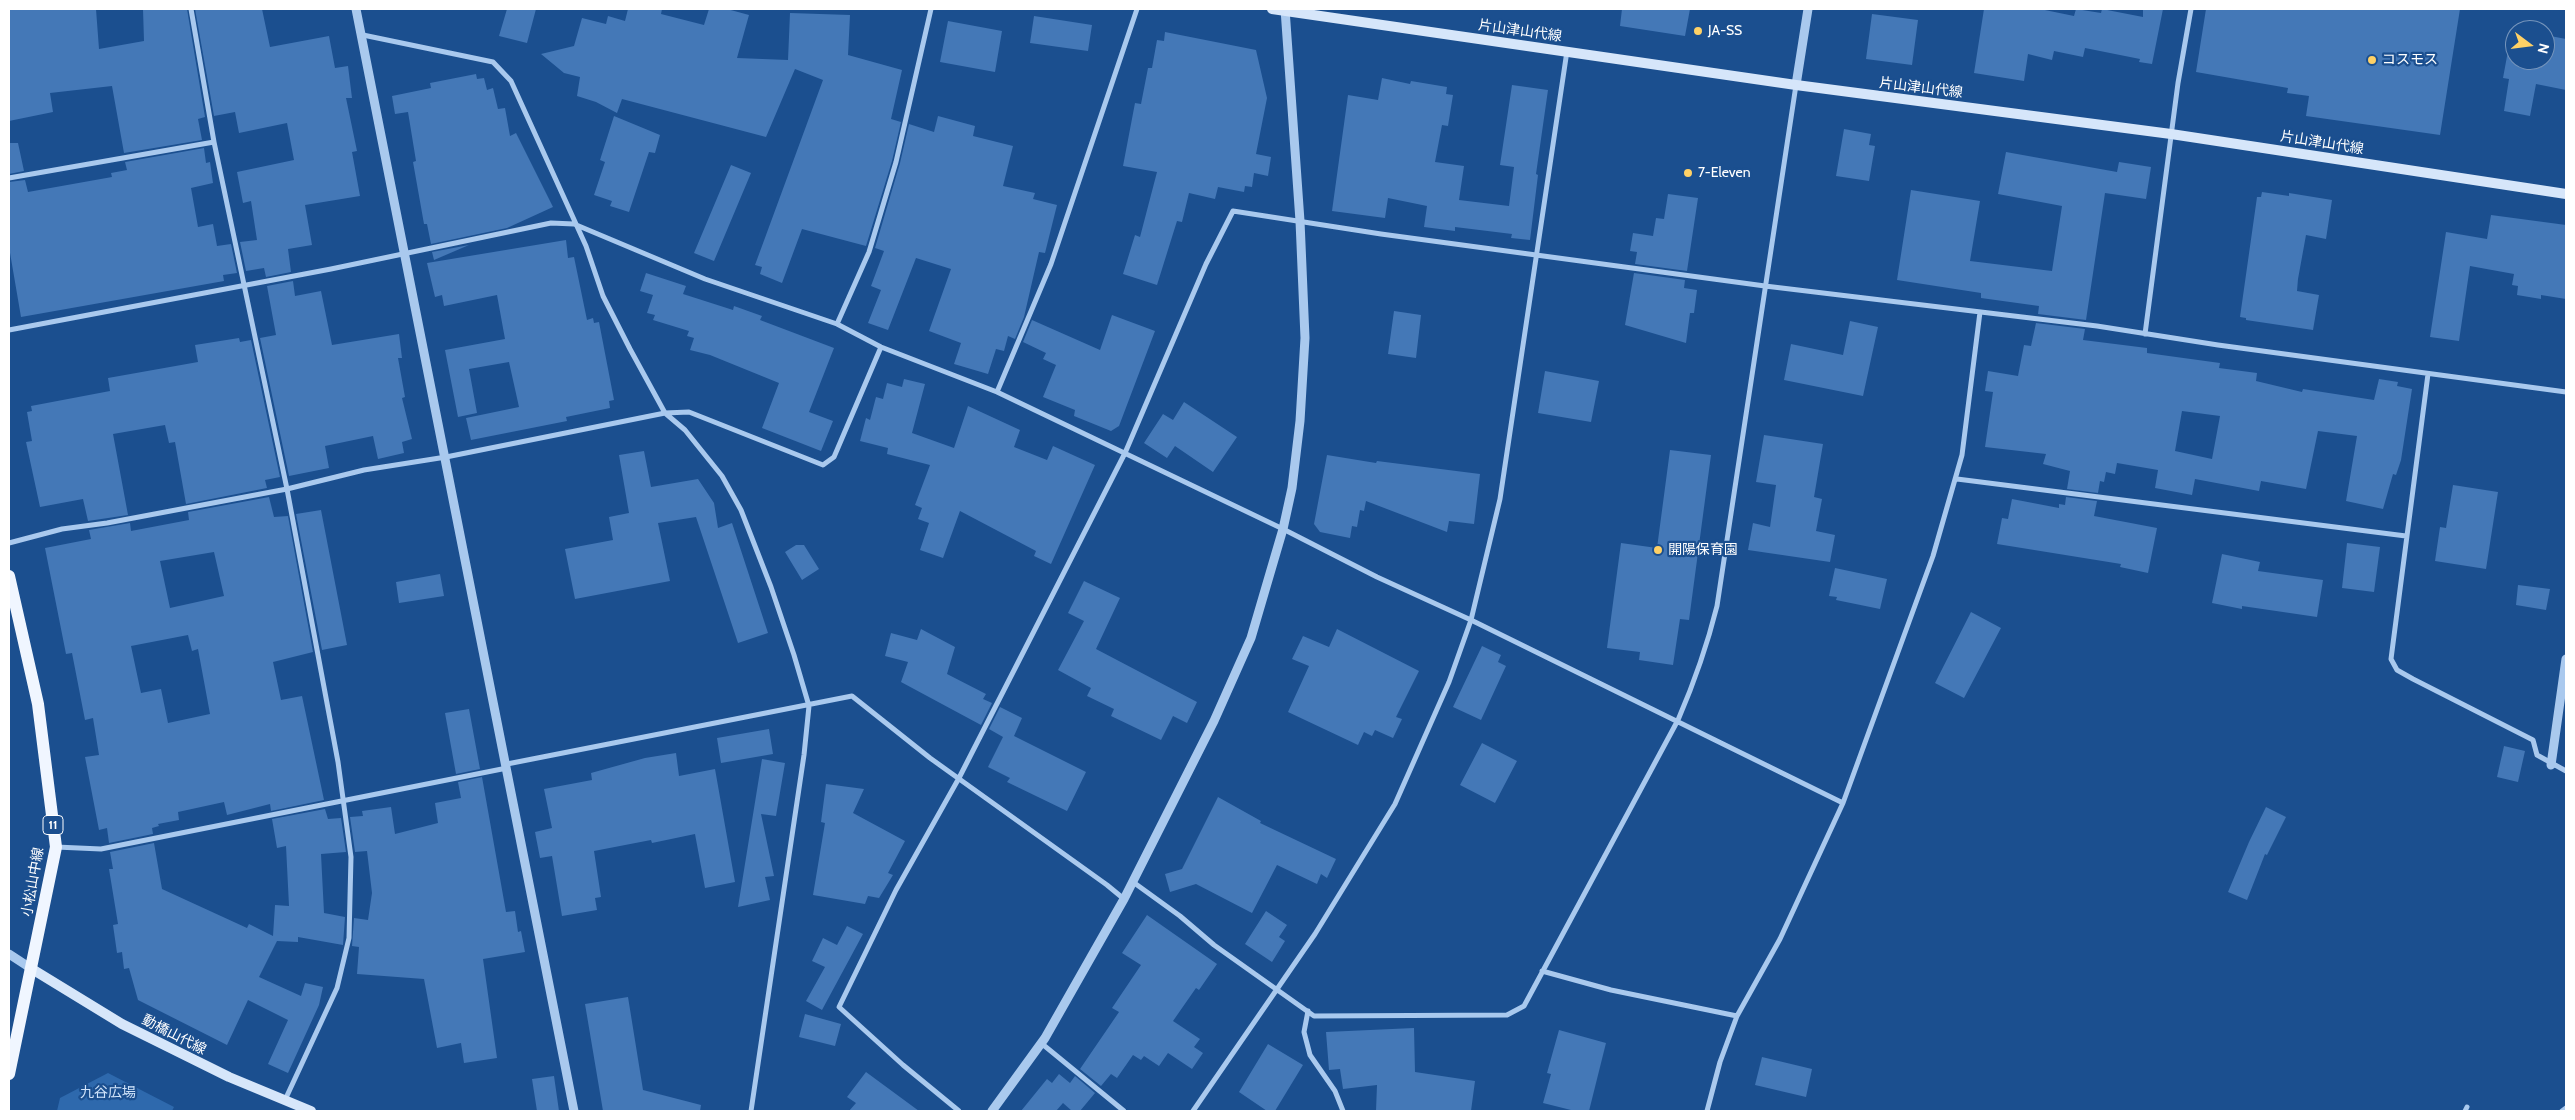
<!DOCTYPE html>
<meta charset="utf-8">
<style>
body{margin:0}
#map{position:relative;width:2575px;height:1120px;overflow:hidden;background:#1b4f8f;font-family:Cabin,sans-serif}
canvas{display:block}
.frame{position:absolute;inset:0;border:10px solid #fff;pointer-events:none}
.north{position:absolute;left:2505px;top:20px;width:50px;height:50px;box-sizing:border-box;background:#1b4f8f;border:1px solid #7695bc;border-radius:50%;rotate:105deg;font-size:14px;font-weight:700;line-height:20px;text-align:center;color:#fff}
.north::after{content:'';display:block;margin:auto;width:18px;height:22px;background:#ffd166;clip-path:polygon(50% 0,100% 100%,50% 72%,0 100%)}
</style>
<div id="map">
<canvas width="2575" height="1120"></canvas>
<div class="frame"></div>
<div class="north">N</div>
</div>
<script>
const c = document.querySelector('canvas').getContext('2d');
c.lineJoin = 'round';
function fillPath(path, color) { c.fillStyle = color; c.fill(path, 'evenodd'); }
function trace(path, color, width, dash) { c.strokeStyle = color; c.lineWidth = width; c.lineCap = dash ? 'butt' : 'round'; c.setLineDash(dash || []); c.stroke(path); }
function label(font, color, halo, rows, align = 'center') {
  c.font = font + ' Cabin,"Noto Sans JP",sans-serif'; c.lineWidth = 4.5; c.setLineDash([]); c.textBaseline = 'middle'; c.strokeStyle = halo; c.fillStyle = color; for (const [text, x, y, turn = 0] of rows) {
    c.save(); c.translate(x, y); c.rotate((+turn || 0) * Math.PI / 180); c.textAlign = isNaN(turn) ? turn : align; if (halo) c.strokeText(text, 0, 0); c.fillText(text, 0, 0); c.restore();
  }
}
fillPath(new Path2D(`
 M108,1073L174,1107L172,1111H57L60,1098Z`), '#2e69ad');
fillPath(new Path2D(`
 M9,9H96L99,49L144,41L143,9H187L205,117L198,119L202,140L124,153L112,86L50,93L53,112L9,121Z
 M195,9H262L270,47L329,36L335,68L348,66L352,98H346L357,151L352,152L360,196L305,205L312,245L288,249L291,272L266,277L264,268L246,271L240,242L257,240L251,201L243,203L237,172L294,160L287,123L239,133L235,112L214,116Z
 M507,9H536L527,43L499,36Z
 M628,9H662L661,14L704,25L709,9H727L749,15L737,58L788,60L790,13L850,15L848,55L902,70L891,119L901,122L892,161L866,246L802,229L782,283L760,274L762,267L755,265L823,80L795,69L766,137L622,99L617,113L596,102L577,96L580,77L564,73L541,54L574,46L582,18L606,24L608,16L625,21Z
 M1622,9H1690L1685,36L1620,26Z
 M1984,9H2040L2074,16L2076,9L2101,13L2102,9L2143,17V9H2163L2152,64L2139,62L2140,59L2085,48L2083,57L2054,51L2052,60L2028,54L2024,81L1974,73Z
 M2206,9H2460L2440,135L2306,116L2309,96L2287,93L2288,88L2196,72Z
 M1872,14L1918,20L1912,65L1866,59Z
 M1034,16L1092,25L1088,51L1030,43Z
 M948,21L1002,31L995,72L940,62Z
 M2512,29L2515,30V60H2545V35L2566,39V90L2536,84L2530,116L2504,111L2509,79L2503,78Z
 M1165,32L1256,50L1267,98L1256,154L1271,157L1268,176L1254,173L1252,187L1245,186L1244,192L1218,187L1215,199L1189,193L1182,222L1177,221L1157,285L1123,274L1135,235L1140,237L1157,172L1123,166L1135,103L1141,104L1148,68H1152L1157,40L1164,41Z
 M476,74L477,79L484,78L487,90L493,88L498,109L505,108L510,136L516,133L553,207L507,228L431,244L427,224H424L413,162L416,161L408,112L395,114L392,96L431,88L430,83Z
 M1382,78L1410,84L1411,81L1447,87L1446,94L1453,95L1448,126L1442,125L1435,162L1464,166L1459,200L1509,206L1514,167L1500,165L1512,85L1548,90L1536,174L1538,175L1530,240L1511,238L1512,234L1455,227V231L1424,227L1427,206L1388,198L1385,218L1332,211L1348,95L1378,100Z
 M614,116L660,135L655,153L649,152L629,212L610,206L612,201L594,195L605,162L600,160Z
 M938,116L975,126L973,136L1013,146L1003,186L1035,193L1033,199L1057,205L1045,253L1039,252L1024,317L1015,339L1008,336L1004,351L996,349L988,374L954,364L961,343L929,331L951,269L916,258L888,330L868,323L881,290L871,286L884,251L875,248L900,163L909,124L934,132Z
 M1844,129L1871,134L1869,145L1875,146L1869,181L1836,176Z
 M9,143H18L24,171L9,174Z
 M204,148L206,163L210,162L213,183L191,188L198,227L213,224L217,246L231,244L237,273L223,275L224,281L21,317L9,247V182L25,180L28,192L112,177L111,173L127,170L125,162Z
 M2006,152L2117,172L2119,162L2151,167L2146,199L2105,193L2086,320L2038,314L2039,306L1981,298V293L1897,280L1911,190L1980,201L1970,261L2052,271L2062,206L1998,194Z
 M731,165L751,173L714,261L694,253Z
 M2262,192L2289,196V193L2332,200L2326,239L2306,235L2298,279L2297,291L2319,295L2313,330L2246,320V318L2240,317L2257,197H2261Z
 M1668,194L1698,198L1687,271L1635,264L1637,252L1630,251L1633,233L1653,236L1656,218L1664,219Z
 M2491,215L2566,225V299L2541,295V299L2517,295L2518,286L2512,285L2514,274L2470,266L2459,341L2430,337L2446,232L2487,239Z
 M566,240L568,258L574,257L587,320L593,318L594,323L599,322L614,400L609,401L610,408L566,417L567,421L471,440L466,418L519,407L509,362L469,369L477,413L458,417L445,350L505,339L497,295L444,306L442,295L435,297L427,263Z
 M469,245L434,260L432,252Z
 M646,273L686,286L683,294L733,310L734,306L762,316L760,320L834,348L809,412L833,421L821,451L762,428L779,383L710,355L690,350L694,338L687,336L689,331L653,320L655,315L647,313L653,295L640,291Z
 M1634,273L1685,280L1684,288L1697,290L1694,313H1690L1686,343L1625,325Z
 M293,281L295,296L321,291L332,345L399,334L402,358H398L405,397L402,398L412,439L402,442L404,453L378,459L373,436L325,446L329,468L289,476L260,338L276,335L267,286Z
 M1394,311L1421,315L1416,358L1388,354Z
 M1112,315L1155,331L1119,426L1111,431L1074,416L1075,410L1043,397L1056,365L1043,359L1046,353L1023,342L1032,320L1100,350Z
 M1850,321L1878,327L1863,396L1784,380L1791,344L1843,355Z
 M2036,323L2085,329L2083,340L2147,348V353L2220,363L2219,368L2257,373L2256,381L2302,392L2303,389L2374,400L2379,379L2398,382L2397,386L2412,389L2401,460L2396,475L2393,474L2383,509L2346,501L2357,436L2318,431L2306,489L2261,481L2259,491L2195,479L2192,495L2155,488L2158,470L2117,463L2115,474L2106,472L2104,482L2100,481L2098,493L2067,489L2070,471L2043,464L2046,454L1985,447L1993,392L1985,391L1988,371L2018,376L2024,345L2031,346ZM2182,411L2220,416L2212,459L2175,451Z
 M239,338L240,342L251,340L280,477L265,480L267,488L186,504L175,442L169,443L165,425L113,434L128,515L88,521L83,499L40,507L26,442L32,441L27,412L32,411L31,406L110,391L108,378L198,362L195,345Z
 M1545,371L1599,381L1591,422L1538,413Z
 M904,379L925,384L912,433L954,448L968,406L1020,430L1014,447L1047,460L1053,446L1095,465L1051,564L1034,556L1036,551L960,511L943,558L920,550L929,523L918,519L922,508L915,505L930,465L887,454L888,448L860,441L866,418L870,420L876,397L883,399L887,383L902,387Z
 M1184,402L1237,437L1213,472L1175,446L1167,458L1144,443L1163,414L1173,420Z
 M1764,435L1823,444L1814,497L1822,499L1816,531L1835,535L1830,562L1748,550L1753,523L1770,527L1776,485L1756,482Z
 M1670,450L1711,455L1689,620L1680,619L1673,665L1639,660L1640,652L1607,648L1621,543L1657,548Z
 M644,451L651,487L698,479L714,503L718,528L732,523L768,633L738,643L696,517L658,523L670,581L575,599L565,549L613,540L609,517L629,513L619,455Z
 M1327,455L1376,463L1377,461L1480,474L1474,524L1449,521L1447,532L1366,501L1364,511L1360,510L1357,527L1352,526L1350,538L1320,532L1314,524Z
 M2453,485L2498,492L2486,569L2435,561L2440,527L2446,528Z
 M269,497L274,517L288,516L313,652L273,662L281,700L302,696L324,800L271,811L270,804L227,815L224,802L178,812L179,820L158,824L159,826L152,828L153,834L109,843L107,828L99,830L85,757L99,755L93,718L85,720L72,653L66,654L45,548L91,539L89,530L130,523L131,531L189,520L188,512ZM214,552L224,596L170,608L160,561ZM188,635L192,651L198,649L210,714L168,723L161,689L141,693L131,646Z
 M2066,497L2097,501L2094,516L2157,528L2148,573L2120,567L2121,564L1997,544L2002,518L2008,519L2012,499L2059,508V504L2065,505Z
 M321,510L347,645L322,650L296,514Z
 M2347,543L2380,547L2374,592L2342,588Z
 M796,545H804L819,569L802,580L785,552Z
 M2222,554L2260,562L2258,571L2323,580L2317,617L2242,606V609L2212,603Z
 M1835,568L1887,579L1880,609L1836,600L1837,597L1829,596Z
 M440,574L444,596L399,603L396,582Z
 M1084,581L1120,598L1096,649L1197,702L1187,723L1173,716L1161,740L1111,716L1114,709L1087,696L1091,688L1058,670L1084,621L1068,613Z
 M2518,585L2550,589L2546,610L2516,605Z
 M1971,612L2001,628L1964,698L1935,683Z
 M921,629L955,647L947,674L986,694L983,699L992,703L981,725L901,682L908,662L885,656L891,633L917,640Z
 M1337,629L1419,671L1396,717L1402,719L1393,738L1375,730L1372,736L1364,732L1358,745L1288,712L1309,666L1292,659L1303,636L1329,647Z
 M1482,646L1501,655L1498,662L1506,666L1481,720L1453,707Z
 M1000,707L1022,718L1014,736L1086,772L1067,811L1007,782L1010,778L988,767L1003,737L989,729Z
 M469,709L480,769L456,774L445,713Z
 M769,729L773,754L721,763L717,738Z
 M1482,743L1517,761L1495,803L1460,785Z
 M2504,746L2525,751L2518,782L2497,777Z
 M676,753L679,776L715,769L735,882L705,888L695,834L652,843L651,840L594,851L601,897L595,898L597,910L562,916L552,856L540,858L535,832L552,828L544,789L592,780L591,773L645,758Z
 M762,759L785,763L776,816L761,814L774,876L765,877L770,900L738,907Z
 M482,777L506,912L515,911L518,932L521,931L525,952L483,959L497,1058L464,1063L461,1043L437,1048L424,979L357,974L359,947L352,946L354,918L368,920L372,893L367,851L355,852L350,817L363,816L362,811L391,807L395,834L438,823L435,803L461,798L458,782Z
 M826,784L864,789L853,813L905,841L888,873L893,875L879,898L868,896L865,904L813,895L825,823L821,822Z
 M1218,797L1261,821L1260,823L1336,859L1327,878L1321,874L1317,884L1277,865L1252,913L1196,884L1170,892L1165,874L1182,869Z
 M2266,807L2286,817L2267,855L2265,854L2247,900L2228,892L2249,842Z
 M325,809L328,819L341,818L346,852L321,854L324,913L345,917L343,945L298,937V942L277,941L259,977L301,996L305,983L323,987L319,1005L288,1073L268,1064L288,1020L248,1000L227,1045L138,1000L129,968L124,969L122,952L117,953L113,925L118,924L109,869H113L110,852L154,843L162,889L247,928L249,924L273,936L275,905L289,906L286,846L277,848L272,819Z
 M1266,911L1287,925L1279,937L1285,941L1272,962L1245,944Z
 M1147,915L1217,964L1199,990L1196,988L1173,1021L1200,1039L1194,1047L1203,1053L1192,1069L1168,1053L1159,1066L1144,1056L1141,1060L1133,1055L1117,1078L1111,1074L1101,1086L1080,1069L1119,1012L1112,1008L1141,965L1122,953Z
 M847,926L863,934L822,1010L806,1001L825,967L812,961L823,938L837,945Z
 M628,997L643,1090L701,1105L700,1111H603L585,1004Z
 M805,1014L841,1024L835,1046L799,1037Z
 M1414,1028L1415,1072L1475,1081L1471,1111H1376L1377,1085L1343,1089L1340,1069L1329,1070L1326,1032Z
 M1559,1030L1606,1043L1589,1111H1575L1543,1103L1551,1074L1547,1073Z
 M1268,1044L1303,1065L1275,1111H1267L1239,1092Z
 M1762,1057L1812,1069L1806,1097L1755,1085Z
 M866,1072L919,1111H849L856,1103L847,1097Z
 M1059,1074L1070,1083L1075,1076L1095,1093L1080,1111H1072L1063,1103L1056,1111H1021L1047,1079L1052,1083Z
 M554,1076L559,1111H537L532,1079Z`), '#4478b7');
trace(new Path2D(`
 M191,9L214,142L287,489L338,762L351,857L349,938L337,988L285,1100
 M363,35L493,62L511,81L586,246L603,296L630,349L665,413L685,430L722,476L741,510L771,587L794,655L809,706L804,755L751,1111
 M9,178L214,142
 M837,324L869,252L896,162L931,9
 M9,330L331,269L551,223L574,224L705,279L837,324L881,347L997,392L1283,529L1377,577L1471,620L1843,803
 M2145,334L2178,83L2191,9
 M2428,374L2391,659L2397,670L2413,679L2533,740L2537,755L2566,771
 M997,392L1051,264L1137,9
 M1957,479L2406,536
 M9,543L62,529L107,523L287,489L364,470L446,457L665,413L689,412L823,465L834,457L881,347
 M507,764L852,696L930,758L1107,885L1124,899
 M56,847L101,849L507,768
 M1133,882L1180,916L1214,945L1314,1016L1507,1015L1524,1006L1678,720C1694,683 1707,646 1717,606L1796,85
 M1542,971L1611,990L1737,1016
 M1308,1011L1304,1032L1310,1055L1335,1091L1343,1111
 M1041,1043L1124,1111
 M959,1111L903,1065L839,1007L896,890L959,778L1125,453L1206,264L1233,211L1381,234L1765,286L2097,326L2218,345L2566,392
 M1193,1111L1315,934L1395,804L1449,682L1471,620L1500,499L1567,51
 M1707,1111L1720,1062L1737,1016L1780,939L1843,803L1933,556L1962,455L1980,312
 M2465,1111L2467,1107
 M2562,1111L2566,1108`), '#a9c9ee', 5);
trace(new Path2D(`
 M356,9L574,1111
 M1796,85L1808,9
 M2551,765L2566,659
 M9,954L32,969
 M992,1111L1045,1038L1124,899L1214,721L1251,638L1283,529L1292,488L1300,421L1305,338L1300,221L1285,9`), '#a9c9ee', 9);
trace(new Path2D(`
 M1272,9L1796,85L2171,134L2566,194
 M32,969L122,1024L229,1077L311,1111`), '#d6e6fa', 10);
trace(new Path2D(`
 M9,576L38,704L56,847L9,1074`), '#f0f6ff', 12);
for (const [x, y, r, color] of [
 [1698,31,5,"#ffd166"],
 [2372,60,5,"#ffd166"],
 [1688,173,5,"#ffd166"],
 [1658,550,5,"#ffd166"]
]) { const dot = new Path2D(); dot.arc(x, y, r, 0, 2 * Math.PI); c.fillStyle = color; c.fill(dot); trace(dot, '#1b4f8f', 2); }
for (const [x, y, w] of [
 [53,825,20]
]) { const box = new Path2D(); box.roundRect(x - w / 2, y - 9.5, w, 19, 4); c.fillStyle = '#1b4f8f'; c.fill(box); trace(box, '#fff', 1); }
label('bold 12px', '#fff', null, [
 ["11",53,825]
]);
label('14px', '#fff', '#1b4f8f', [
 ["片山津山代線",1520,31,8],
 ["片山津山代線",1921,88,7],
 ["片山津山代線",2322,143,9],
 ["小松山中線",33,882,-80],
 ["動橋山代線",174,1035,27]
]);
label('14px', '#fff', '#1b4f8f', [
 ["JA-SS",1708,31],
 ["コスモス",2382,60],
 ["7-Eleven",1698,173],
 ["開陽保育園",1668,550]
], 'left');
label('14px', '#cfe3fa', '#1b4f8f', [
 ["九谷広場",108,1093]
]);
</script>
